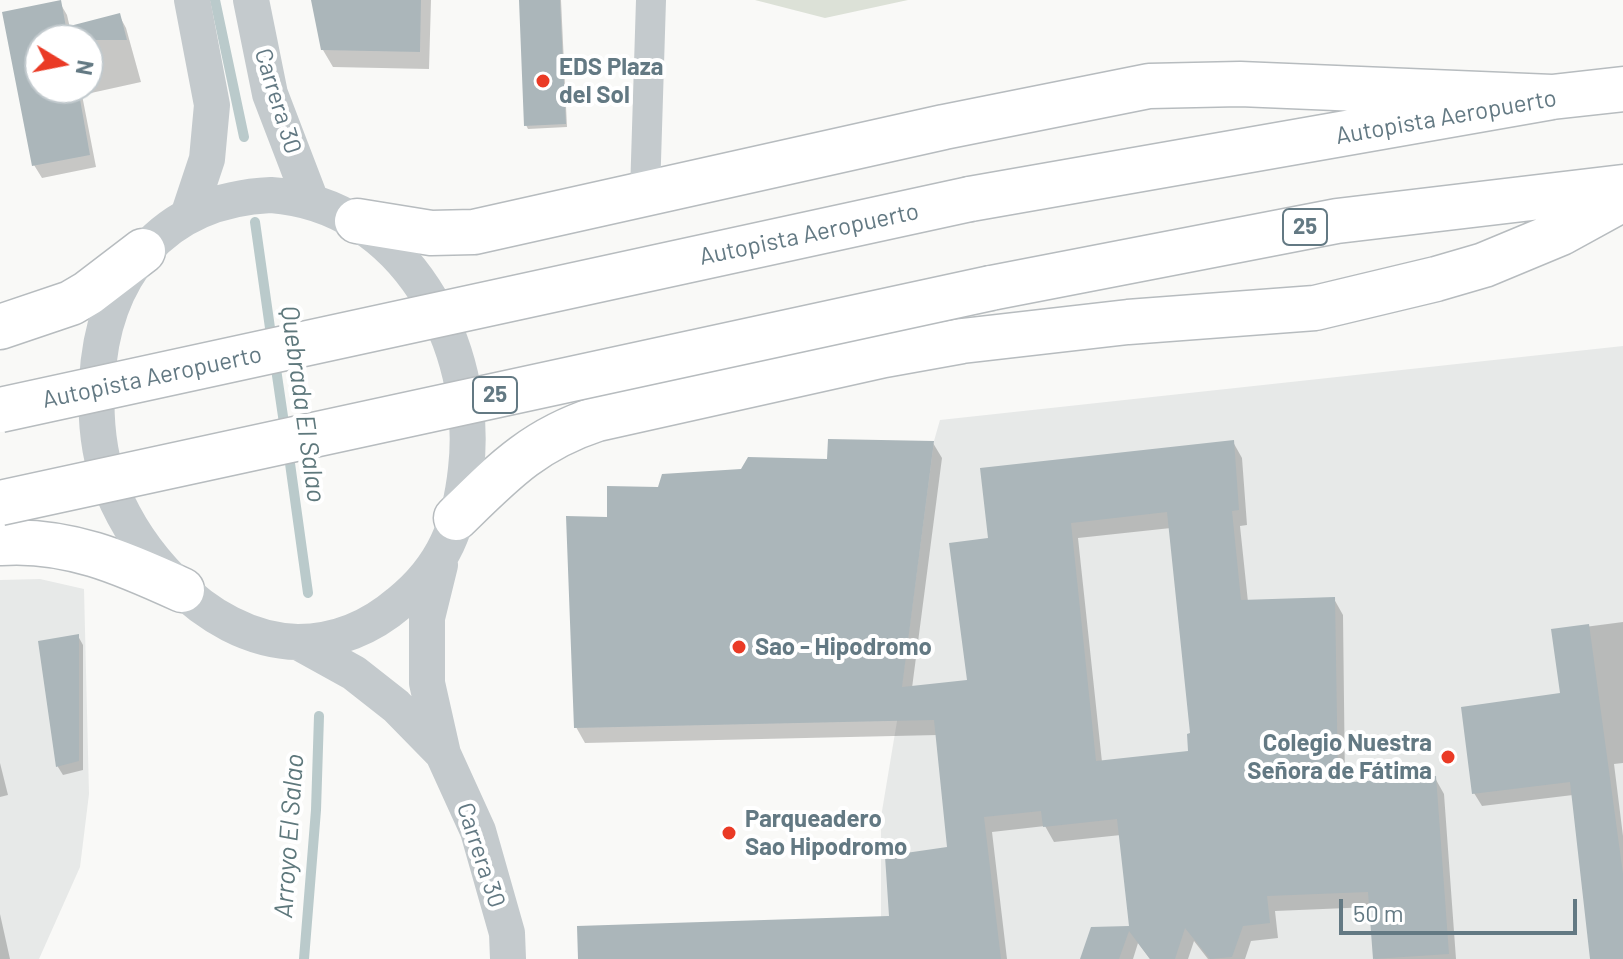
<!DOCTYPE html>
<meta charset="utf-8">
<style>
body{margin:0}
#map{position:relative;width:1623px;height:959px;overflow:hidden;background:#f9f9f7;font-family:Barlow,sans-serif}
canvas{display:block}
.north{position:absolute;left:24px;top:24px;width:80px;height:80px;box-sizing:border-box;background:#fff;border:2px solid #c1c9cd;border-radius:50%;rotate:100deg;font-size:22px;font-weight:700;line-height:32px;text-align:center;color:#637983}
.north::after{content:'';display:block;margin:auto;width:28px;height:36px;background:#ea3a25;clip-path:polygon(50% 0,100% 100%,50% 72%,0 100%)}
.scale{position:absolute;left:1339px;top:899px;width:238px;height:36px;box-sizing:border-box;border:4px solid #637983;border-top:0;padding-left:10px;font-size:24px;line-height:28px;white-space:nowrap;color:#637983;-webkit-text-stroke:6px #fff;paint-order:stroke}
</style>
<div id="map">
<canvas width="1623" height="959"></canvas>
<div class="north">N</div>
<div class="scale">50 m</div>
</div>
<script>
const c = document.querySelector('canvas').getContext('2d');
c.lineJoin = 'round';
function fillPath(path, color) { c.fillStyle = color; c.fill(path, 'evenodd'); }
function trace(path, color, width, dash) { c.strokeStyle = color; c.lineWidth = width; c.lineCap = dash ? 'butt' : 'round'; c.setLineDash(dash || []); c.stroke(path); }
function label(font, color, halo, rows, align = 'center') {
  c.font = font + ' Barlow,sans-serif'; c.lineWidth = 8; c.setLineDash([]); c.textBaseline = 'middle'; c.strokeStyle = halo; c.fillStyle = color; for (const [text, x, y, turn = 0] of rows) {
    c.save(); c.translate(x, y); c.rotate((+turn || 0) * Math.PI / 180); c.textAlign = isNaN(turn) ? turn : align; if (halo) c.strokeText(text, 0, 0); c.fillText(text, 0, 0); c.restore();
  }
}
fillPath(new Path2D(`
 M1623,346V959H881V817L897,721L934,441L940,420Z
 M40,579L84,589L89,794L80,867L39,959H0V580Z`), '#e7e9e8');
fillPath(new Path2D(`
 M755,0H908L825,18Z`), '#dce1d7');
fillPath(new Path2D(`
 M313,0H431L429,69L333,67L323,50Z
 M521,0H561L567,127L528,129L526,125Z
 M60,3L67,15L70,28L119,15L126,28L141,82L82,95L96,167L42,178L34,165L5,14ZM40,40H88V88H40Z
 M1233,442L1242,458L1247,525L1240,526L1248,602L1334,599L1343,615L1345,785L1435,778L1444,794L1456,959H1375L1371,907L1275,911L1278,938L1251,941L1245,959H1208L1194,941L1188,959H1150L1138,943L1133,959H1090L1131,927L1121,835L1054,842L1045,826L992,832L1007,959H581L891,918L949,848L938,735L585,743L576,727L659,489L933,443L942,458L912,688L969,682L990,539ZM1171,528L1193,735L1191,752L1102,762L1078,538Z
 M1623,622V763L1614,764L1623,836V959H1593L1573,795L1482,806L1474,793L1562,695L1554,631Z
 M78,636L83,645V770L63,775L58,767L40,642Z
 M0,763L8,795L0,797Z
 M0,914L10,959H0Z`), '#0003');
trace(new Path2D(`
 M215,0L244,137
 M255,222L272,342
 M275,362L285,430
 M288,449L308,593
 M304,959L316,810L319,716`), '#bacacb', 10);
fillPath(new Path2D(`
 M61,0L66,27L120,13L127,40H40V88H78L90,155L32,166L2,12Z
 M311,0H421L420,52L321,50Z
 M519,0H560L566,124L524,126Z
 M828,439L934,441L902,687L967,680L949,543L988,538L980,468L1234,440L1239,510L1232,511L1241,600L1335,597L1338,783L1436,776L1449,954L1373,959L1368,892L1267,896L1270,923L1243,926L1232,957L1210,959L1185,928L1175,959H1150L1129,931L1119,959H1080L1091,927L1129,926L1117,819L1043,827L1041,811L984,817L1001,959H578L577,926L889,916L885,856L947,847L934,720L574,728L566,516L607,517V486L658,487L662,474L741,469L748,457L827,459ZM1167,512L1190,733L1187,734L1188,751L1096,761L1071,523Z
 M1589,624L1623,874V959H1590L1570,782L1472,794L1461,707L1560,693L1551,629Z
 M79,634V761L56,767L38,641Z`), '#abb6ba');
const trunk = new Path2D(`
 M970,199L1552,97L1623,89
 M357,221L431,233L474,232L944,127L1149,86L1240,84L1552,97
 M991,288L1337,221L1623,187
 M0,327L71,303L88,293L143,251
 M456,518C503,472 533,440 597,419L884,355L962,341L1128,322L1315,308L1436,279L1484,265L1561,233L1623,199
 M0,543C67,538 123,563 182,590`);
trace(trunk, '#b7bcbf', 47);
trace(new Path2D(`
 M645,193L651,0`), '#c4cacd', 30);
trace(new Path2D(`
 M251,0L270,94L311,201
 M271,195C405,205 480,345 466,469C460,525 444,567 399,603C371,627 336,642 298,642C250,641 206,615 173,581C148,556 126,524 112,490C98,456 95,419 97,382C102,277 161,200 271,195Z
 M188,216L207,159L212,105L192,0
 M440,565L427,618V683L443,754L478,831L507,933L508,959
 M298,642L354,673L396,706L443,754`), '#c4cacd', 36);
trace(trunk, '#fff', 44);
const trunkBridge = new Path2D(`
 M0,410L970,199
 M0,503L991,288`);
trace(trunkBridge, '#b7bcbf', 47, []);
trace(trunkBridge, '#fff', 44);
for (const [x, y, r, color] of [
 [543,81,8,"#ea3a25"],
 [739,647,8,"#ea3a25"],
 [1448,757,8,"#ea3a25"],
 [729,833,8,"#ea3a25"]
]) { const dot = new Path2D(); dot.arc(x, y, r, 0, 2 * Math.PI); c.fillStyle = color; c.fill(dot); trace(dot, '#fff', 3); }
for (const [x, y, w] of [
 [1305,227,44],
 [495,395,44]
]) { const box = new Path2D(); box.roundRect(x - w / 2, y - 18, w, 36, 6); c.fillStyle = '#fff'; c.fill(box); trace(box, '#637983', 2); }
label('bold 22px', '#637983', null, [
 ["25",1305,227],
 ["25",495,395]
]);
label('bold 24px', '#637983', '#fff', [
 ["EDS Plaza",559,67],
 ["del Sol",559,95],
 ["Sao - Hipodromo",755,647],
 ["Colegio Nuestra",1432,743,"right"],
 ["Señora de Fátima",1432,771,"right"],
 ["Parqueadero",745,819],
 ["Sao Hipodromo",745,847]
], 'left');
label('24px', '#637983', '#fff', [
 ["Carrera 30",278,101,73],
 ["Autopista Aeropuerto",1446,117,-10],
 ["Autopista Aeropuerto",809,234,-12],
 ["Autopista Aeropuerto",152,377,-12],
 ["Carrera 30",481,855,72]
]);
label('italic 26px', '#5e787c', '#fff', [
 ["Quebrada El Salao",303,404,82],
 ["Arroyo El Salao",289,836,-86]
]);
</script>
